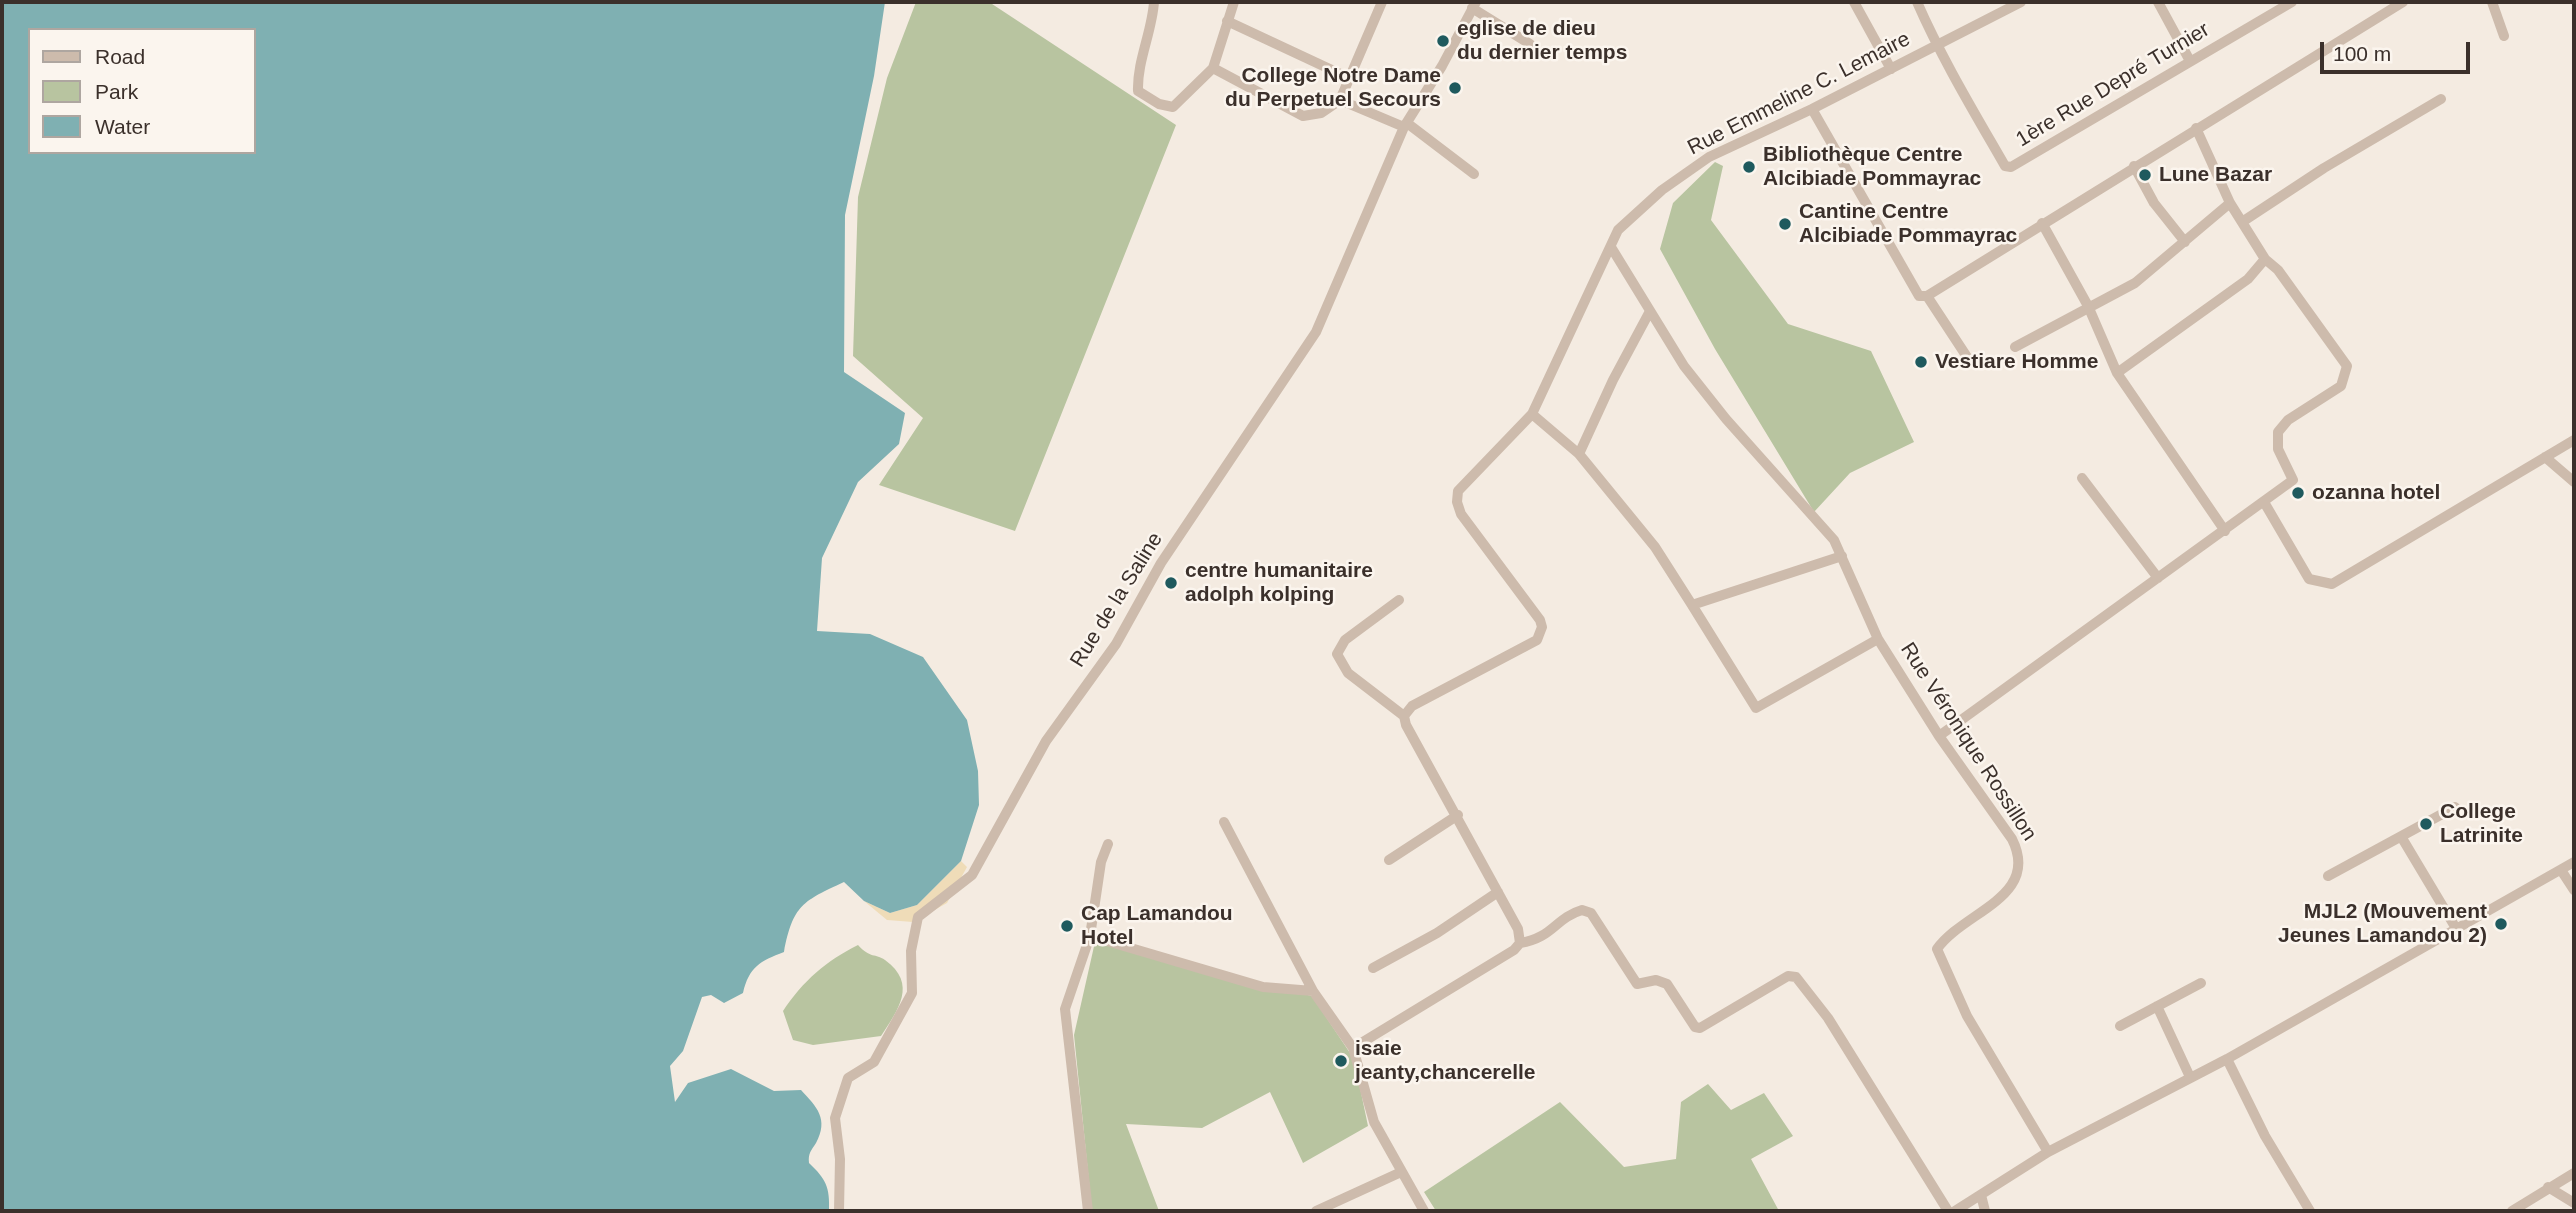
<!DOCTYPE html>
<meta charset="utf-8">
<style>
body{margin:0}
#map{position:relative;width:2576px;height:1213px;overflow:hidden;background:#f4ebe1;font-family:Helvetica,sans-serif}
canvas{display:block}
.frame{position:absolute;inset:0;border:4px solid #3b302b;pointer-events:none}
.legend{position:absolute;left:28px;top:28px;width:228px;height:126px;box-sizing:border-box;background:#fbf5ee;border:2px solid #aea6a0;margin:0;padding:9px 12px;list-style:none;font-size:21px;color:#3b302b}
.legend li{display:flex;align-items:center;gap:14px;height:35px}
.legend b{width:35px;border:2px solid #aea6a0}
.scale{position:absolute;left:2320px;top:42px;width:150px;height:32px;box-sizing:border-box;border:4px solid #3b302b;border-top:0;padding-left:9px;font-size:21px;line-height:24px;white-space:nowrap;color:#3b302b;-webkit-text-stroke:5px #fbf5ee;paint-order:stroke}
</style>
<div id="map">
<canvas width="2576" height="1213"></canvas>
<div class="frame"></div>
<ul class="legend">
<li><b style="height:9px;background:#cdbbac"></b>Road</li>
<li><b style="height:19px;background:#b8c4a0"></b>Park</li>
<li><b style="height:19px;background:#7fb0b2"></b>Water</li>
</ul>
<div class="scale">100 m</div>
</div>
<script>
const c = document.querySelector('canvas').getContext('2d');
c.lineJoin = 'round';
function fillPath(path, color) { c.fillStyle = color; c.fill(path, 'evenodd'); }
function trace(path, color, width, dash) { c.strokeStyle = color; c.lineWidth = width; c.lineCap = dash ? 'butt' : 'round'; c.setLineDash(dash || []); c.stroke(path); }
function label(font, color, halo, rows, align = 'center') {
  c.font = font + ' Helvetica,sans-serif'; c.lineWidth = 5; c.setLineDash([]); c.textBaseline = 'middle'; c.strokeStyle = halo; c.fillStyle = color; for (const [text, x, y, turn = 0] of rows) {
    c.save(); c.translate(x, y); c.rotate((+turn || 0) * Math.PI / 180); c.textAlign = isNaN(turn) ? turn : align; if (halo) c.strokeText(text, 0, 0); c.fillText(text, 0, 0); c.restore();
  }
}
fillPath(new Path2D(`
 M916,2H989L1176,125L1015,531L879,485L923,418L853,356L858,197L887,78Z
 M1715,162L1723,166L1711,220L1788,324L1871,351L1914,442L1850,473L1814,512L1715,349L1660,249L1673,203Z
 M1095,942L1312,996L1354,1059L1368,1126L1303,1163L1270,1092L1202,1128L1126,1124L1159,1211H1092L1074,1035Z
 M858,945C871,959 875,953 885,960C918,984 898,1010 881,1036L813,1045L793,1040L783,1011C803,981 826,961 858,945Z
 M1708,1084L1731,1110L1764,1093L1793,1136L1751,1159L1779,1211H1436L1424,1192L1560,1102L1624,1167L1676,1159L1681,1102Z`), '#b8c4a0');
fillPath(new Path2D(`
 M961,861L967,867L947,903L913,922L887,920L864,901L890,913L917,905Z`), '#efdcb8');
fillPath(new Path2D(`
 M2,2H885L874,76L845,215L844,372L905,413L899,444L858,482L822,558L817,631L870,634L923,657L967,720L978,771L979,805L961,861L917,905L890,913L864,901L844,882C803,901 793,905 784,952C760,961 749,967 743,993L724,1003L711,995L702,997L683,1051L670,1066L675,1102L688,1083L731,1069L774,1091L801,1090C817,1107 829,1119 816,1143C811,1151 808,1153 809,1163C826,1179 830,1187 829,1211H2ZM30,30H254V152H30Z`), '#7fb0b2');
trace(new Path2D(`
 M1154,2C1152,32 1137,61 1138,91L1159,104L1173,107L1213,68L1234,2
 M1854,2L1891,69
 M1917,2C1942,59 1974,112 2005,166L2011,167L2292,2
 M2158,2L2190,61
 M2492,2L2504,36
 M1472,8L1530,44
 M1227,21L1349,78
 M1213,68L1303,116L1321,113L1340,100L1382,2
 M1340,100L1404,127
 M1812,109L1919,296H1927L2403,2
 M1407,123L1474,174
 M2134,166L2154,203L2185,242
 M2242,222L2324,168L2441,99
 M2042,223L2088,306L2117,373L2225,531
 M1611,247L1684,366L1726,419L1834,540L1878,639L1939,736L2012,839C2041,897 1964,911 1937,949L1967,1016L2048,1152
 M1927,296L1969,360
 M1650,311L1613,380L1579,454L1655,547L1692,605L1842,556
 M2015,347L2135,283L2230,203
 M2117,373L2248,279L2265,259L2230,203L2196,128
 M1532,414L1579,454
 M2545,457L2574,482
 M2082,478L2158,578
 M2264,502L2309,579L2332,584L2574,440
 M1399,600L1345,640L1337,654L1348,673L1404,716
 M1692,605L1756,708L1878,639
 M1939,736L2293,480L2278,449V432L2288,420L2341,386L2347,366L2278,270L2265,259
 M1224,822L1313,991
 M2402,838L2457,930
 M1389,860L1458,815
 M2561,870L2574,890
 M2328,876L2455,807
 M1090,936L1263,987L1313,991L1353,1048
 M1520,943C1553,938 1555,918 1582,910L1591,913L1637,984L1656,980L1667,984L1695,1027L1700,1028L1788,976L1796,977L1828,1018L1948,1211
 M1373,968L1437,933L1498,892
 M2157,1006L2190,1077
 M2120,1026L2201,983
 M2227,1059L2265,1136L2310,1211
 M2548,1187L2574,1203
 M1981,1195L1985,1211
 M839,1211L840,1159L835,1118L848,1078L874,1062L912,993L911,951L918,917L972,875L1046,741L1116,644L1161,563L1316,332L1404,127L1442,66L1476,2
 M1088,1211L1065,1009L1090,936L1101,862L1108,844
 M1316,1211L1399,1173
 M1424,1211L1374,1122L1353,1048L1514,950L1520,943L1518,929L1406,725L1404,716L1412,706L1537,640L1542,627L1540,620L1461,514L1457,502L1458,491L1532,414L1618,230L1662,190L1709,157L1812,109L2021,2
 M1955,1211L2048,1152L2227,1059L2574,862
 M2512,1211L2574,1173`), '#cdbbac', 10);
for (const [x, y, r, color] of [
 [1443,41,7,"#1f5a5e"],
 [1455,88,7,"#1f5a5e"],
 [1749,167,7,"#1f5a5e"],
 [2145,175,7,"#1f5a5e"],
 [1785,224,7,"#1f5a5e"],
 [1921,362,7,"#1f5a5e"],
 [2298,493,7,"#1f5a5e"],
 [1171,583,7,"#1f5a5e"],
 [2426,824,7,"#1f5a5e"],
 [2501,924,7,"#1f5a5e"],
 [1067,926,7,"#1f5a5e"],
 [1341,1061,7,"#1f5a5e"]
]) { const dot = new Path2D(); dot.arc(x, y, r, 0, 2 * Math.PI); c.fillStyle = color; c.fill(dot); trace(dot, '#fbf5ee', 2.5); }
label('bold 21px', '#3b302b', '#fbf5ee', [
 ["eglise de dieu",1457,29],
 ["du dernier temps",1457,53],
 ["College Notre Dame",1441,76,"right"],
 ["du Perpetuel Secours",1441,100,"right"],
 ["Bibliothèque Centre",1763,155],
 ["Alcibiade Pommayrac",1763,179],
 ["Lune Bazar",2159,175],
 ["Cantine Centre",1799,212],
 ["Alcibiade Pommayrac",1799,236],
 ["Vestiare Homme",1935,362],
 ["ozanna hotel",2312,493],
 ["centre humanitaire",1185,571],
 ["adolph kolping",1185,595],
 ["College",2440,812],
 ["Latrinite",2440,836],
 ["MJL2 (Mouvement",2487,912,"right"],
 ["Jeunes Lamandou 2)",2487,936,"right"],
 ["Cap Lamandou",1081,914],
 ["Hotel",1081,938],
 ["isaie",1355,1049],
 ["jeanty,chancerelle",1355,1073]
], 'left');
label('21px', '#3b302b', '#fbf5ee', [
 ["1ère Rue Depré Turnier",2113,85,-31],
 ["Rue Emmeline C. Lemaire",1799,94,-27],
 ["Rue de la Saline",1117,600,-58],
 ["Rue Véronique Rossillon",1968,742,57]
]);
</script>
